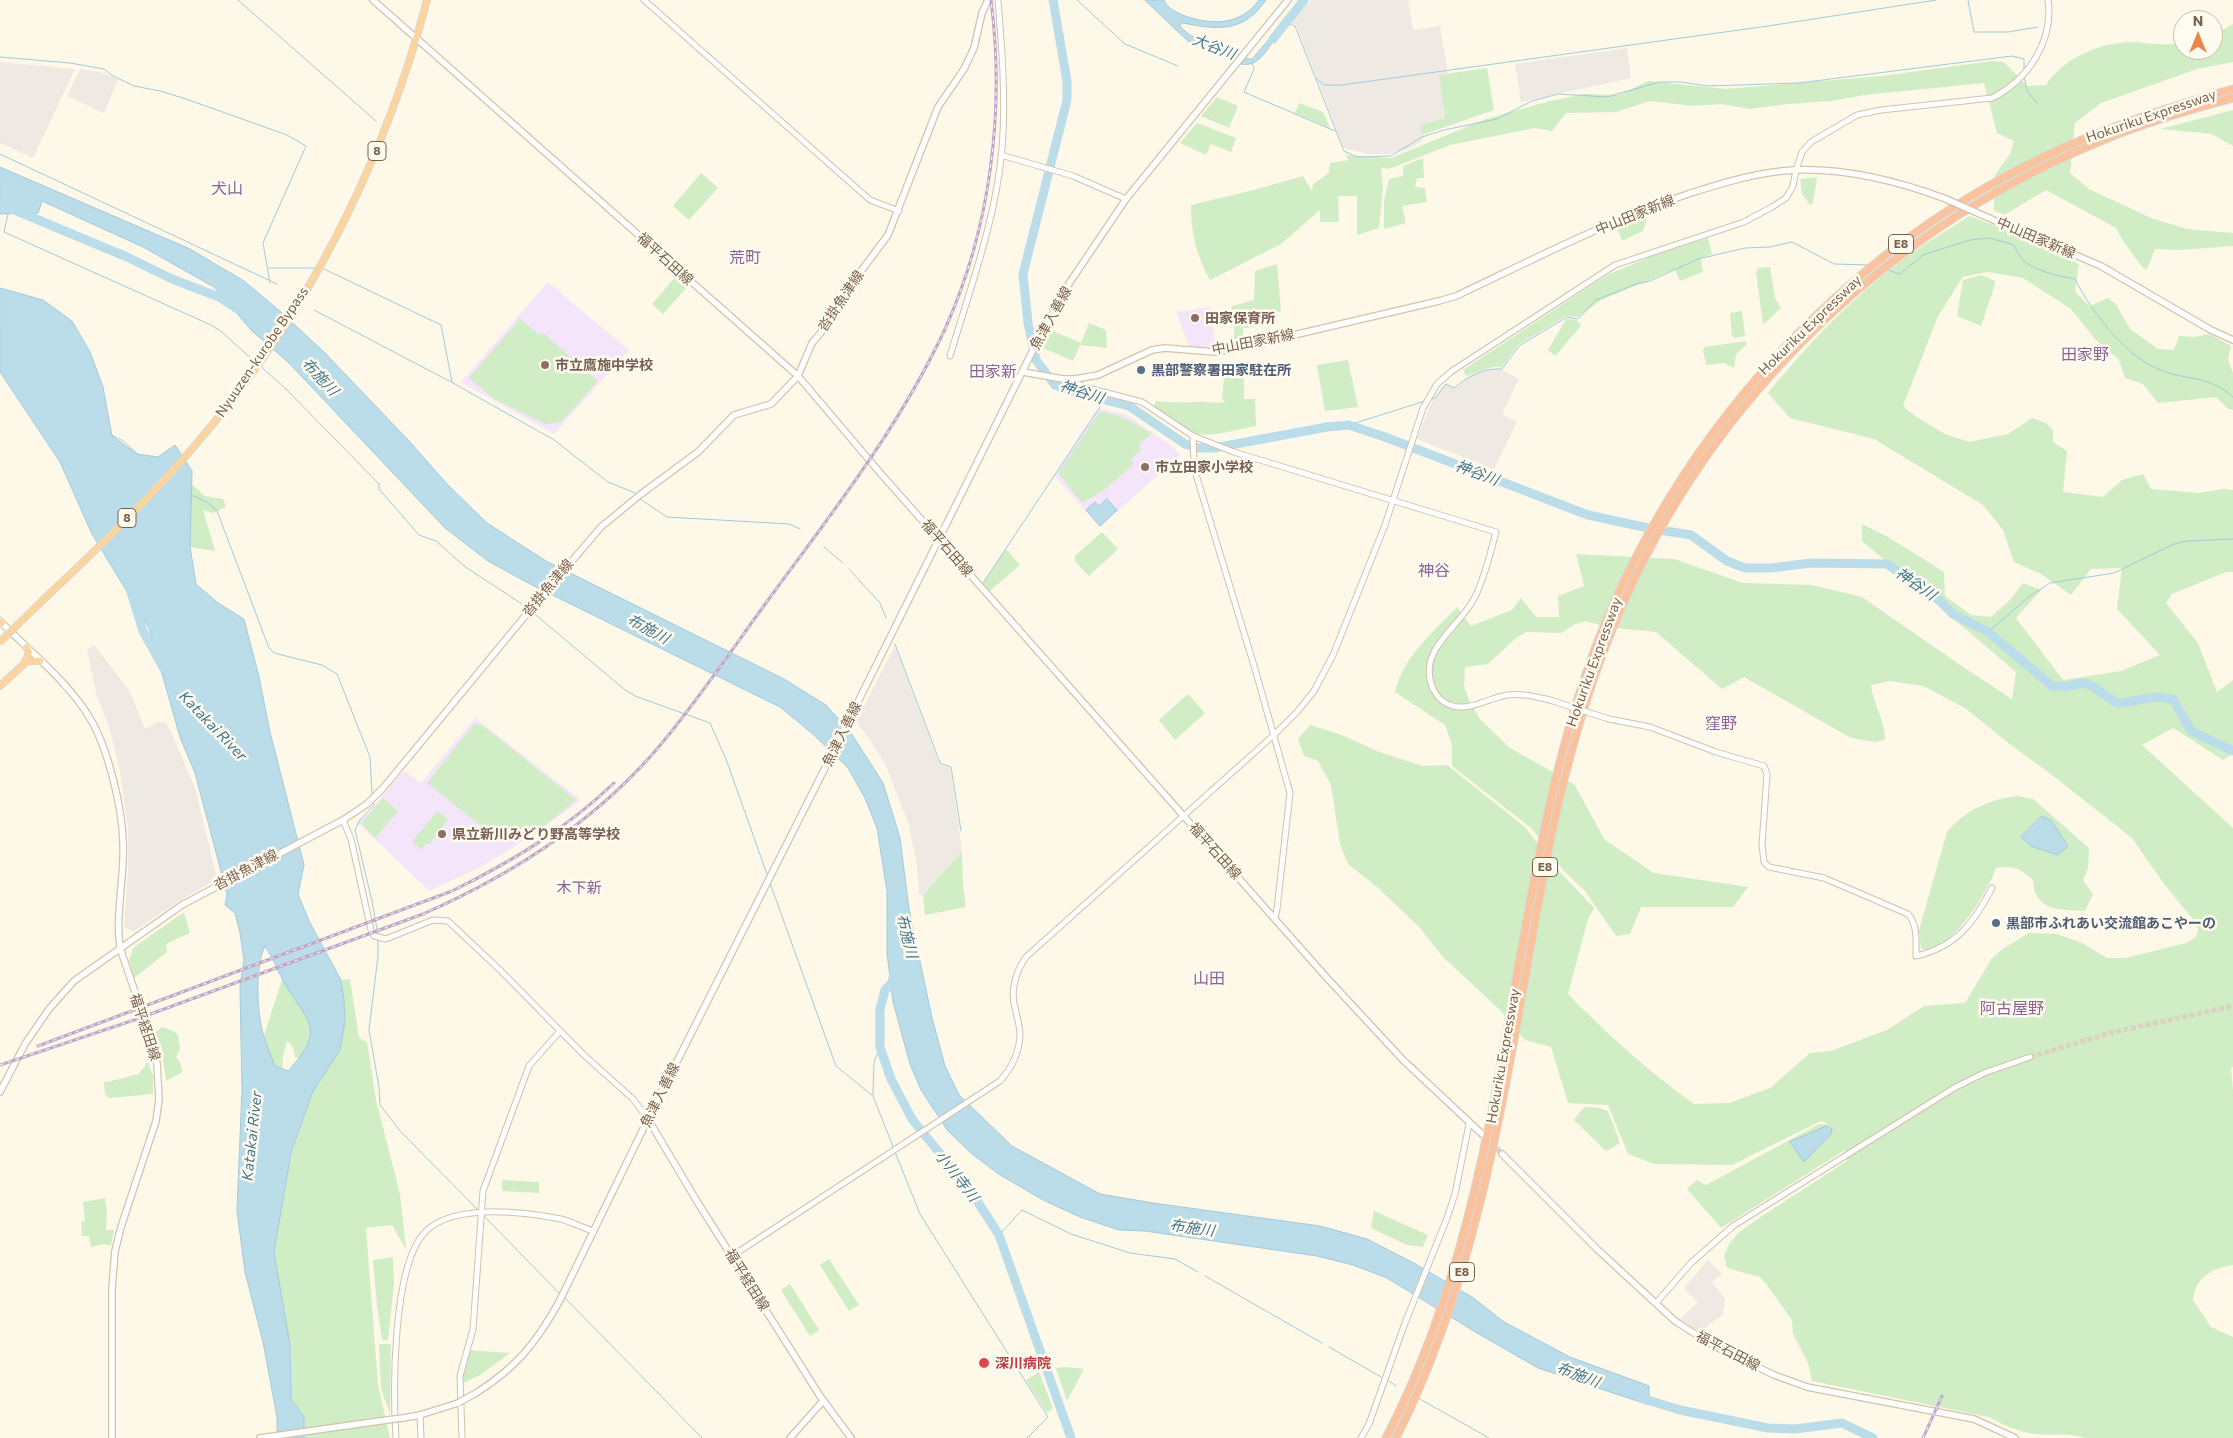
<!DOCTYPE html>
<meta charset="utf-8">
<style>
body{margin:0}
#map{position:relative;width:2233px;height:1438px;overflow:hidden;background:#fdf8e8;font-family:Commissioner,sans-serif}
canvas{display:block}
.north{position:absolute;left:2173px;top:10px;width:50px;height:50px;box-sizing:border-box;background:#fffbf0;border:1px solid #cabeae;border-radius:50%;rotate:0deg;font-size:14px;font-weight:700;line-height:20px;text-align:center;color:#7a624a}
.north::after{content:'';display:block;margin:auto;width:18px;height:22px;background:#ed8448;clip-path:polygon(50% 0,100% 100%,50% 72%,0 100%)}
</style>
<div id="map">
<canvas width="2233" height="1438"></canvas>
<div class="north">N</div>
</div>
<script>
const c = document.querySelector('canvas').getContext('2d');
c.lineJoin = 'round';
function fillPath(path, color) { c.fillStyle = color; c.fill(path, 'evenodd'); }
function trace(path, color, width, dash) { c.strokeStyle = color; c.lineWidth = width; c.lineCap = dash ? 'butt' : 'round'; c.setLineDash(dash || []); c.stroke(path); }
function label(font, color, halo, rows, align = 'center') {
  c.font = font + ' Commissioner,"Noto Sans JP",sans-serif'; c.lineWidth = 5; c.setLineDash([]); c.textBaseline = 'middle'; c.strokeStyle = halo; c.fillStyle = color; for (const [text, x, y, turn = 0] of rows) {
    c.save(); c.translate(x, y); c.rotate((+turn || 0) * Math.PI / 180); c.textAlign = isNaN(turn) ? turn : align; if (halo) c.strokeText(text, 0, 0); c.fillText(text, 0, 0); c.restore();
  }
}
fillPath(new Path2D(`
 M1311,0H1408L1413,30L1440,26L1448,74L1439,75L1445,118L1421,125L1423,140L1408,149L1390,154H1368L1344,148L1296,25L1289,22Z
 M1627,48L1631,78L1521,102L1515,64Z
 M0,62L75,69L33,158L0,143Z
 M80,69L103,73L118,79L104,113L67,96Z
 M1492,369L1502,370L1519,379L1502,414L1517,422L1494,469L1417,439L1430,405L1445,384L1455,388L1470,376Z
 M94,645L129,690L145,729L158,722H165L171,732L195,788L217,879L179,901L134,931L124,928L128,872V828L120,771L110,730L97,696L87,649Z
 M895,646L939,764L950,768L962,851L923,895H919L917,865L908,822L886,766L868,737L856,722Z
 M1708,1260L1722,1274L1712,1282L1725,1298L1723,1314L1700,1332L1680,1319L1698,1302L1684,1288Z`), '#eee9e2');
fillPath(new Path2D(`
 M548,282L629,350L554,434L461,382Z
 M1210,307L1216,348H1190L1176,312Z
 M1098,408L1125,414L1169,444L1181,455L1100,527L1054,475Z
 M475,718L581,800L533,835L479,868L429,891L357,822L368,813L404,771L421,783Z`), '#f5e5fa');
fillPath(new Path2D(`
 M2233,24V62L2197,69L2101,103L2075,123L2070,173L2089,189L2151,218L2187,229L2233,233V246L2180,250L2155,249L2147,269L2143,268L2123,241L2116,228L2046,190L2004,215L1994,210L1995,175L2010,154L2014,141L1997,133L1984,83L1864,95L1832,101L1788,104L1750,109L1721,104L1694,106L1650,101L1616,112L1566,113L1552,131L1535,128L1450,145L1397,166L1387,169L1381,167L1383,187L1379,228L1357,235V196H1338L1339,222H1320V210L1281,244L1210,280C1196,256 1191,232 1191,205L1254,190L1303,176L1312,191L1313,184L1329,173L1330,163L1349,160L1345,155L1391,158L1486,119L1550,101L1585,94L1619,95L1648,81L1726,89L1882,76L1992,61L2004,62L2027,86L2046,85C2063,58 2101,42 2133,42C2140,42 2148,44 2156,44C2165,45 2174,44 2183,43V50H2213V35Z
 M1487,68L1494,110L1422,135L1420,125L1445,118L1439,75Z
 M1217,97L1238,106L1229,128L1201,116Z
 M1299,103L1323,112L1330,128L1295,113Z
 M2233,110V146L2212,134L2160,129Z
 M1197,123L1236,138L1231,152L1211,144L1206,155L1180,143Z
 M1423,158L1424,178H1417L1415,187L1425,188L1427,202L1402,206L1406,223L1384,229V201L1389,179L1403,176V166Z
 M701,173L718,188L689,220L673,206Z
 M1817,177L1813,203L1810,205L1802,194L1800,179Z
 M1640,215L1647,219L1643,231L1622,241L1616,225Z
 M1969,216L2025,237L2079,264L2075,292L2090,306L2108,298L2116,304L2130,329L2158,349L2174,350L2179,336L2195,337L2209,334L2231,346L2228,359L2233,373V410L2228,409L2216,397L2158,403L2143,384L2125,378L2119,360L2096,340L2071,309L2023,278L1988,272L1963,277L1938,316L1903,406L1915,416L1945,434L1969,442L2008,434L2032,418L2046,423L2053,430V442L2067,451L2063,492L2103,497L2122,480L2143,474L2151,489L2199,493L2223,489L2233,490V572H2226L2172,594L2166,603L2198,643L2217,692L2233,680V754L2223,760L2173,728L2142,745L2233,828V1067L2231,1068L2233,1090V1265C2210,1269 2196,1277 2193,1300L2211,1327L2233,1337V1438H2085C2069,1432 2054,1436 2037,1434C2020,1433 2004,1425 1989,1417L1812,1381L1808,1363L1793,1334L1792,1320L1766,1284L1760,1277L1727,1268L1724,1256L1729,1244L1738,1233L1762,1216L1847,1161L1845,1150L1721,1228L1687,1189L1697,1180L1706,1185L1819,1124H1829L1821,1121L1732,1165L1654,1164L1628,1154L1608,1105L1568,1103L1551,1047L1525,1040L1499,1009L1443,957L1419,927L1377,887L1348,864L1340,844L1331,785L1318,761L1304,756L1298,739L1310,725L1342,735L1379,752L1423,766L1447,765L1525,827L1560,872L1594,908L1588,919L1568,994C1607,1034 1648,1071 1694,1104L1729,1103L1770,1088L1810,1053L1831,1051L1887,1030L1924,1006L1965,1003L1992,958L2004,948L2029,933L2057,934L2082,943L2107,958H2126L2186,943L2196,937L2198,929L2191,917L2164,884L2132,838L2056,778L2011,745L1965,708L1923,686L1890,681L1871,685C1873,704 1885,719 1885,739L1876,742L1851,738L1744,677L1722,689L1656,632L1606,627L1586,621L1575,624L1561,633L1526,632L1516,638L1488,664L1465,667L1464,686L1469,700L1480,719L1510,748L1574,784L1605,840L1654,873L1748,887L1733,907H1641L1630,934L1616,936L1585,891L1563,870L1531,828L1452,766V745L1445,725L1395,692C1403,657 1433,632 1457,607L1471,626L1512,610L1521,598L1536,617H1559L1558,596L1584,586L1576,554L1674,559L1743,583L1812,585L1862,597L1966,669L2012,699L2016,672L1862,541V524L1888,537L1944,572L1945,596L1971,615L1991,617L2010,600L2023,583L2041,590L2016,618L2063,680L2121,671L2160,655L2117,609L2122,568L2091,569L2071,595L2041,574L2014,562L2003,530L1983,505L1874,439L1790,418L1768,393C1808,344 1851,299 1902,260C1923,244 1947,231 1969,216Z
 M1708,238L1712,254L1701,258L1703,272L1680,281L1675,269L1601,300L1578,317L1566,316L1518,345L1502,367H1493L1466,376L1463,370L1607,275L1652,256Z
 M1277,264L1281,312L1254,314V327L1243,328V343L1235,345L1232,306L1254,300L1255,271Z
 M1770,267L1775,298L1781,308L1763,325L1756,272L1758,268Z
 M677,275L689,285L663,314L652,304Z
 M1981,275L1995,281V284L1981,326L1957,316L1963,280Z
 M1742,311L1745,336L1735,338L1732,336L1730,313Z
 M520,319L539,335L542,332L598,381L561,422L545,424L494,399L469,378Z
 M1566,319L1577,320L1581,326L1555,356L1548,350Z
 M1089,323L1106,330L1107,348L1080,345L1073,361L1043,348L1051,330L1081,343Z
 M1746,341V345L1736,354L1734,368L1724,363L1706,365L1703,350L1705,347Z
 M1348,360L1358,407L1325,411L1317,365Z
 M1225,367L1244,368V399H1255L1256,426C1240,429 1212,437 1197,434C1181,429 1167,416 1154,406L1156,401C1171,403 1183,402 1197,402C1209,401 1213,404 1226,402L1222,399Z
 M1100,411L1120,416L1152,433L1139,445L1141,449L1131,459L1134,464L1103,491L1082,503L1058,473Z
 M178,472L205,496L223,499L226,507L213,513L203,510L215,551L182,546Z
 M1102,532L1118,549L1089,576L1075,561V556Z
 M1006,549L1020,565L990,591L983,583Z
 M1188,694L1205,713L1175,740L1159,720Z
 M474,724L482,725L576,800L534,834L522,828L500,841L427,783Z
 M2017,796L2033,799L2089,848L2088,868L2083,880L2093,894L2085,911C2060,910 2034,911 2033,880C2022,869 2012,864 1996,868C1988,892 1950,955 1921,949L1919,930L1947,832C1963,811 1991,799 2017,796Z
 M383,798L398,811L375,838L361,823Z
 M437,811L448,820L429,845L426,843L421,850L412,842Z
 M962,851L963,886L966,907L925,915L923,895Z
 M184,912L190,933L166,944L167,952L134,978L129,960L133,948Z
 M284,974L321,1034L305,1061L295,1057L293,1047L287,1041L283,1056L282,1075L267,1064L262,1041Z
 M350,979L359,1038L367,1042L376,1100L400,1194L406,1249L392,1225L366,1228L378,1385L390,1438H304V1418L291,1399L290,1345L274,1252L291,1155L313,1091L340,1050L345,1021L341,980Z
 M162,1027L172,1030L178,1035L180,1049L176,1057L180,1062L183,1072L166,1081L161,1045L154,1034Z
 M148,1061L153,1076V1094L110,1098L105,1095L104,1082C117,1081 127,1076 139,1074Z
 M1584,1107L1599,1108L1608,1111L1620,1143L1606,1151L1574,1120Z
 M502,1180L539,1182V1193L502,1191Z
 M105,1198L107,1213L106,1230H114L111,1246L104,1244L91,1247L89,1236H82L81,1222L85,1221L83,1202Z
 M1374,1211L1428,1235L1423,1247L1407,1245L1371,1228Z
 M393,1257L394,1283L388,1340H382L377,1306L373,1260Z
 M829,1259L859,1305L849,1311L820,1265Z
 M790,1284L819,1330L810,1336L781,1290Z
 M379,1344H391L390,1414L381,1389Z
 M467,1350L510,1353L482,1374L459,1385Z
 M1066,1367L1084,1369L1067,1401L1056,1368Z
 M1039,1372L1053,1408L1047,1413L1026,1380Z`), '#d0edc5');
const water = new Path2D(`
 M1145,0H1164C1168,9 1176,12 1185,16C1212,25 1240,26 1259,0H1266C1243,33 1218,30 1183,23L1179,25C1197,46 1226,48 1249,59H1252L1283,23C1274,38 1262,69 1241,64C1236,62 1231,62 1227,57L1188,41Z
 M0,167L190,249L244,281L281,312L324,352L410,442L448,485L487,523L546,561L784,679L826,705L851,733L883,783L900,838L909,909L932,1018L945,1066L959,1095L1012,1146L1100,1194L1153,1203L1320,1226L1367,1239L1412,1262L1472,1297L1504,1322L1570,1357L1649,1386V1405L1538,1368L1477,1333L1387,1278L1353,1265L1317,1256L1145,1231L1119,1230L1080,1217L1045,1201L1000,1175L972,1154L948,1131L921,1090L910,1064L893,1002L887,953V891L877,828L865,798L848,768L814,735L780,707L530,584L488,561L445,528L288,362L252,331L214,287L143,247L42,201L38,213L0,214Z
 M0,288L43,300L72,321L90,352L103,387L112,436L137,454L158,457L175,445L192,471L190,547L196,584L218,603L244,619L259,677L270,732L304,865L298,894L309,921L341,980L344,1001L345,1021L340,1050L313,1091L291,1153L274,1252L290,1345L291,1399L304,1417V1438H277V1417L263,1342L245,1272L237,1211L242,1089L240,987L244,960L240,933L235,913L225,905L227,894L195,773L180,737L149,628L92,534L60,462L0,372ZM265,946C273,958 278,972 285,984C309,1023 326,1030 288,1071L275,1066C271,1054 264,1041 262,1029C257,1008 255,966 265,946Z
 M1107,499L1117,510L1100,526L1086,510L1095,502L1099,506Z
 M2042,816L2051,820L2068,846L2058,855L2031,846L2021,837Z
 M1827,1126L1832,1129L1831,1134L1804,1162L1790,1142Z`);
fillPath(water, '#bbdce9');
trace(water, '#a1cadb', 1);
trace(new Path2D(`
 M238,0L376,121
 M1077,0L1125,44L1178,66
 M1968,0L1974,32H2008L2038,27
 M1285,22L1295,26L1344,151L1357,157L1391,156L1422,137L1444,130L1497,119L1532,101L1558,94L1607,97L1659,82H1681L1708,86L1799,83L2012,56L2024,59V70
 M0,57L70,63L104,69L113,76L134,86L160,91L186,99L287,135L306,146L263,243L270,283
 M1252,63L1254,69L1244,92L1335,131
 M2024,76L2027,91L2037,103
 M1316,78L1324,85H1342L1768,26L1936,0
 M0,154L277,284
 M8,214L4,232L211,325L222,332L255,362
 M269,268H315
 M322,268L441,325L452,382
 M1888,270L1900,274L1923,255L1970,240L1990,238L2014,245C2016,250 2019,255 2022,259C2033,271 2060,276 2075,279C2092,313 2129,361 2166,372C2193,381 2210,376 2233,397
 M314,310L453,383L554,440L608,482L635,493
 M260,366L284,387L379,484V489L419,535L436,541L464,566L528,608
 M1429,400L1435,398L1446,384L1454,388C1469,376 1483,368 1502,369L1519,346L1567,317L1578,319L1596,300L1636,284L1650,281L1698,259L1745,248L1770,247L1792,242L1834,264L1870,265
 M1349,425L1425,401
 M112,435L123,441L139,455
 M191,495L207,502L217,511L269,648L274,653L322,665L337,674L370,757L372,794
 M640,499L667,517L789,524L800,529
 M824,547L843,563
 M849,569L880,603L886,618
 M983,583L1104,401
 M531,611L624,689L635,696L710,723L726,759L768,877
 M1988,632L2030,596L2050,583L2114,573L2174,544L2187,541L2233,539
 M895,644L940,763L951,767L961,831
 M373,801L374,805L360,820L355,830L372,901L378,935
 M770,883L836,1066L873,1096L894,1149
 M378,939V956L369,1030L379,1087L380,1105L401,1132L479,1211
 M873,1095L874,1062L880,1047
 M895,1152L920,1214L1048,1417L1027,1438
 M484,1216L561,1295
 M999,1235L1022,1210L1071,1234L1130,1253L1175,1259L1198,1272
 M1205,1276L1322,1343
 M564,1297L702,1438
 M1329,1347L1381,1377
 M1389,1381L1396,1386
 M1418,1398L1489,1438`), '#a1cadb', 1);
trace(new Path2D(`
 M1053,0L1067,81V100L1023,274L1028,323L1036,360L1055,385L1070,391L1129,406L1185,444L1198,448H1214L1327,427L1349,425L1385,437L1588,515L1653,529L1691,535L1727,561L1745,568H1771L1811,563L1887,564L1938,599L1953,614L1988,632L2052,686H2067L2084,683L2092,686L2115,702L2122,703L2155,697L2173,699L2191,731L2233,751
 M1273,39L1304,0
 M0,204L127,257L172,279L219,297L239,310
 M131,592L143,631L163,667
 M894,974L892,983L885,990L880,1009V1047L891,1079L912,1119L972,1193L999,1235L1071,1438
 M1638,1397L1680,1410L1768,1428L1795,1429L1842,1423L1873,1438`), '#bbdce9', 9);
trace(new Path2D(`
 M2030,1057L2110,1033L2233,1006`), '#dcd2c0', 5, [5, 2.5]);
trace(new Path2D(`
 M1484,1136L1502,1154`), '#dcd2c0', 5.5, [5.5, 3]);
const tertiary = new Path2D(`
 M644,0L870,200L899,211
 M1001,155L1073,176L1126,199
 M950,356C970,289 996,219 1002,149C1006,99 1002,49 998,0
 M1075,379L1076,382L1084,387L1142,402L1193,436L1234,452L1496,532C1490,554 1485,577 1475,597C1460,628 1416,649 1433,689C1437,697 1444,704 1453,706C1470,711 1491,697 1508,695C1523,693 1536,697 1550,700
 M1193,436L1194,468L1255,669L1290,793L1277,909L1275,918
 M1609,719L1650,727L1716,752L1764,766L1767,774L1762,845L1764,862L1769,867L1824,878L1908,914C1918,925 1916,942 1916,956C1956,947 1974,923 1992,888
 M343,820L351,839L371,930L374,936L386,939L433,920L448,921L500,970L584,1055L633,1099L648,1119
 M732,1256L1000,1081C1012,1067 1019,1054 1020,1035C1020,1026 1017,1017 1015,1008C1010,991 1016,971 1026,957L1275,734L1297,712L1314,691L1333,655L1385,525L1423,408L1437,384L1452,371L1615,265L1744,222L1772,207L1786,198L1793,186L1796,170L1802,152L1811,142L1857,115L1881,110L1992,98C2028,80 2054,41 2048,0
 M1656,1303L1691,1263L1733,1226L1954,1088L1984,1073L2030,1057
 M420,1415L421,1438
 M396,1438C393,1391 392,1264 426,1231C455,1203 524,1212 561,1219C572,1222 583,1228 593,1231
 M462,1438L460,1376L473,1329L483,1191L529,1066L560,1031
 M1361,1438L1369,1424L1405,1323L1447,1218L1455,1194L1469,1124`);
const secondary = new Path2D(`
 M373,0L798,376L882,475L1327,978L1403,1060L1482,1134
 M2007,226L2101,266L2211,330L2233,340
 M1023,372L1063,379H1075L1098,375L1152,350L1165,348L1215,352L1234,349L1439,301L1456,296C1532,260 1608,221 1688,194C1723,183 1757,172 1794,170C1846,168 1898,181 1946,199
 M0,621C30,652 69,682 91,720C108,749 122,807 123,841C125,877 115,913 120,948L153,1045L157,1064L159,1099L156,1121L121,1227L115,1251L112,1288V1438
 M0,1092L25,1044L49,1009L74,981L182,905L343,820L367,804L384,787L535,604L601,527L641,494L698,452L734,415L771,404L798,376L812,343L833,318L850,286L888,235L938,107L964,69L974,48L982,13L988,0
 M648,1119L698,1203L820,1396L851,1438
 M1502,1154L1598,1250L1675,1321L1714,1346L1774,1375L1807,1387L1974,1419L2015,1438
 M476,1393C516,1368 536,1343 559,1302L648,1119L826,766L1034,348L1070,282L1126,199L1288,0
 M403,1418L420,1415L458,1403
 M260,1438L387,1420
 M790,1438L823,1401`);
const trunk = new Path2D(`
 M43,600C108,539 173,476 228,405C321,287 389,145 427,0
 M0,622L2,623
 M25,661H40
 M0,686L25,663L29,652L26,647`);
const motorway = new Path2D(`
 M1386,1438C1480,1258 1499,1057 1538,861C1553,783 1572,705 1602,631C1689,419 1854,242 2063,148C2118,123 2175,105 2233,89
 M1396,1438C1492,1248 1510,1037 1552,832C1566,766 1584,700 1609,637C1697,414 1876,235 2096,143C2140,124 2187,110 2233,98`);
trace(tertiary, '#d1c2ac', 7);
trace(secondary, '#d4c3aa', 8);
trace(trunk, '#dcd6d0', 8);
trace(motorway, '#dcd6d0', 9);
trace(tertiary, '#fff', 5);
trace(secondary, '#fff', 5.5);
trace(trunk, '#fcd59e', 6);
trace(motorway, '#fac29d', 7);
const rail = new Path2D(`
 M38,1046L452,891C511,862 566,829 614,783
 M0,1065L137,1019L423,914C514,874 598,820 662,743C702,695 737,642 774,592C836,508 901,424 945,329C991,227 1005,110 991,0
 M1923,1438L1942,1396`);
trace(rail, '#bea5c9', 3);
trace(rail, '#fffbf0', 1, [4]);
const tertiaryBridge = new Path2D(`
 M1550,700L1609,719`);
const secondaryBridge = new Path2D(`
 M1946,199L2007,226
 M458,1403L476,1393
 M387,1420L403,1418`);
const trunkBridge = new Path2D(`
 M0,642L43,600`);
trace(tertiaryBridge, '#d1c2ac', 7, []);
trace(secondaryBridge, '#d4c3aa', 8, []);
trace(trunkBridge, '#dcd6d0', 8, []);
trace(tertiaryBridge, '#fff', 5);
trace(secondaryBridge, '#fff', 5.5);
trace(trunkBridge, '#fcd59e', 6);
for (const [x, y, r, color] of [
 [1195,318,5,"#8d6e63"],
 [545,365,5,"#8d6e63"],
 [1141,370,5,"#5c6f8a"],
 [1145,467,5,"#8d6e63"],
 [442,834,5,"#8d6e63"],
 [1996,923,5,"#5c6f8a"],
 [984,1363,6,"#e0444e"]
]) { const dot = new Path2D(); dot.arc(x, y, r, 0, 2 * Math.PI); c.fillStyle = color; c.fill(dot); trace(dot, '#fffbf0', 2); }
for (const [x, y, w] of [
 [377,151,18],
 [1901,244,25],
 [127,518,18],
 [1545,867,25],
 [1462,1272,25]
]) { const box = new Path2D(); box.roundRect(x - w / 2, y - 9.5, w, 19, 4); c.fillStyle = '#fffbf0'; c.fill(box); trace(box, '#7a624a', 1); }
label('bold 12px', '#7a624a', null, [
 ["8",377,151],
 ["E8",1901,244],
 ["8",127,518],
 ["E8",1545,867],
 ["E8",1462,1272]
]);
label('14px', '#7a624a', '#fffbf0', [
 ["Hokuriku Expressway",2151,116,-19],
 ["中山田家新線",1635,215,-22],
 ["中山田家新線",2036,238,23],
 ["福平石田線",665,259,42],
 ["沓掛魚津線",841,301,-56],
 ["魚津入善線",1051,318,-61],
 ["Hokuriku Expressway",1810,325,-44],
 ["中山田家新線",1253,342,-11],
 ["Nyuuzen-kurobe Bypass",262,352,-56],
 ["福平石田線",947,548,49],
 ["沓掛魚津線",548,588,-50],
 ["Hokuriku Expressway",1594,662,-70],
 ["魚津入善線",842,734,-64],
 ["福平石田線",1215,851,48],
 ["沓掛魚津線",246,870,-28],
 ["福平経田線",145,1027,72],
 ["Hokuriku Expressway",1503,1056,-80],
 ["魚津入善線",660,1095,-64],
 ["福平経田線",747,1280,58],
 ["福平石田線",1728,1351,27]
]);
label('bold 14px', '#785e54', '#fffbf0', [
 ["田家保育所",1205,318],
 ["市立鷹施中学校",555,365],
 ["市立田家小学校",1155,467],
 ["県立新川みどり野高等学校",452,834]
], 'left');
label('bold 14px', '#4e5e75', '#fffbf0', [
 ["黒部警察署田家駐在所",1151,370],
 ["黒部市ふれあい交流館あこやーの",2006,923]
], 'left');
label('bold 14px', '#be3a42', '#fffbf0', [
 ["深川病院",995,1363]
], 'left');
label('italic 15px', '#42778e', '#fffbf0', [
 ["大谷川",1214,47,21],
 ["布施川",320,377,47],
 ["神谷川",1082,392,18],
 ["神谷川",1477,473,21],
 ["神谷川",1916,584,35],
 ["布施川",648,629,29],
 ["Katakai River",213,726,46],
 ["布施川",907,936,76],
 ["Katakai River",252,1136,-84],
 ["小川寺川",957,1176,52],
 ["布施川",1192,1228,8],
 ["布施川",1578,1375,21]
]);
label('15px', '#8c6296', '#fffbf0', [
 ["木下新",579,888]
]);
label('16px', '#8c6296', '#fffbf0', [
 ["犬山",227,189],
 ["荒町",745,258],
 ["田家野",2085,355],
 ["田家新",993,372],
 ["神谷",1434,571],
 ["窪野",1721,724],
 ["山田",1209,979],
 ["阿古屋野",2012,1009]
]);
</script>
